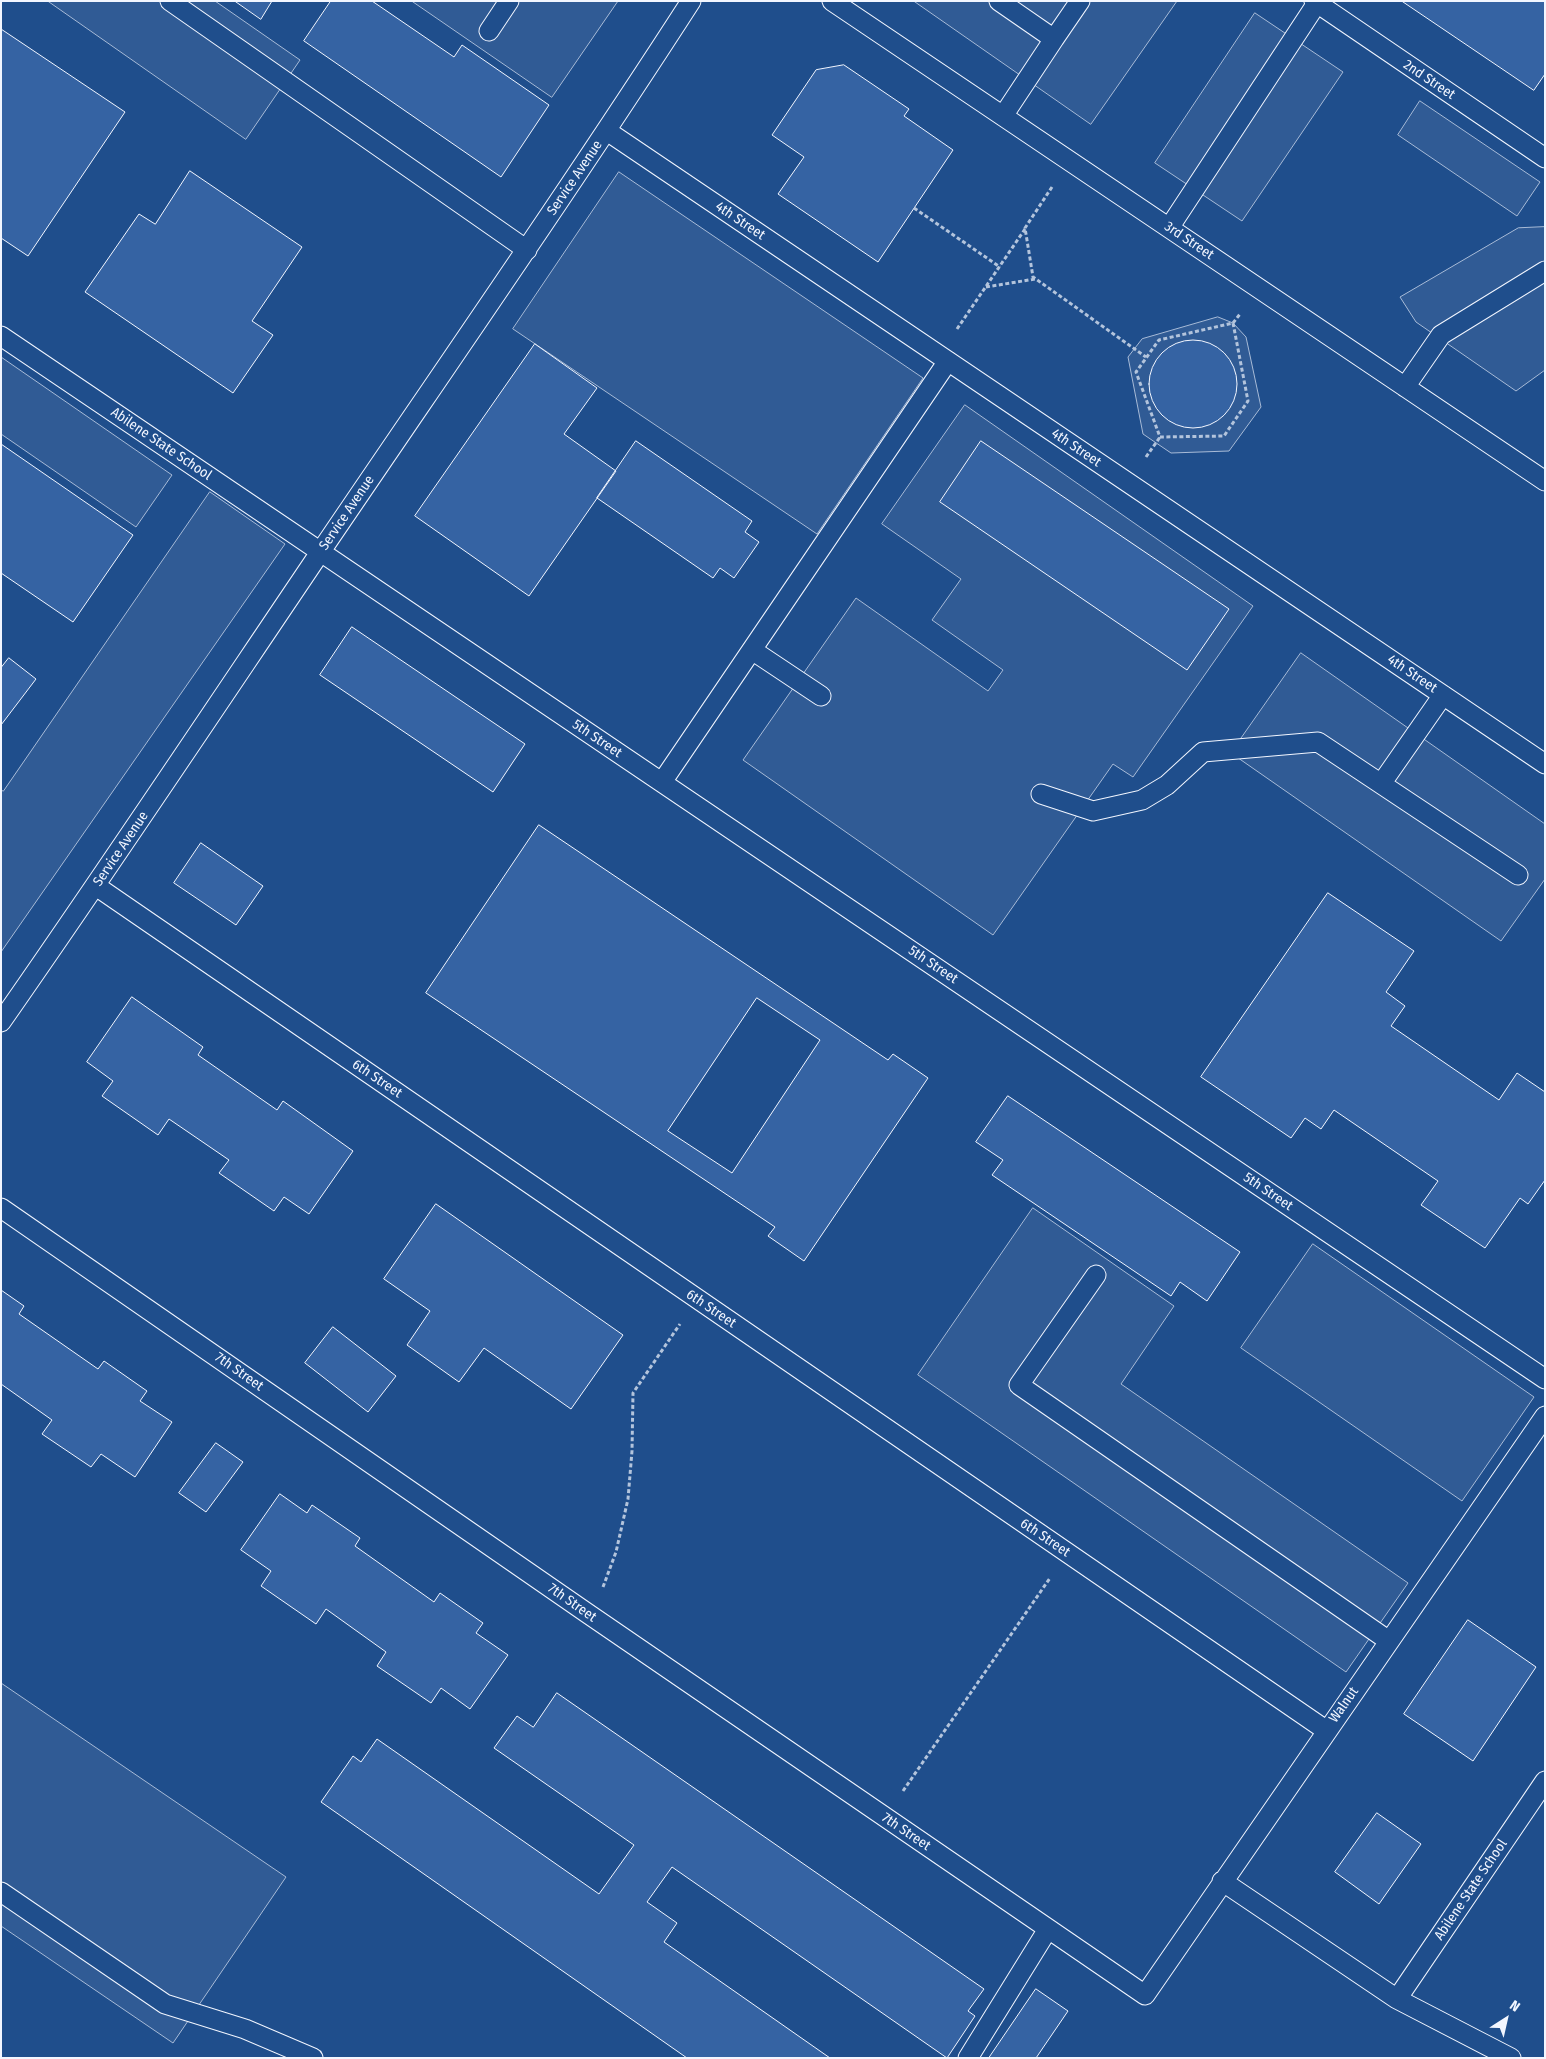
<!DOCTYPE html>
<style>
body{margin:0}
#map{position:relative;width:1546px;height:2059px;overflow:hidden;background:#1f4e8c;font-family:"Fira Sans Condensed",sans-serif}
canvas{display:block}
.frame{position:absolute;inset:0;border:2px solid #f2f6ff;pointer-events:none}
.north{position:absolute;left:1481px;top:1994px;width:50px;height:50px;-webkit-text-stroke:4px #1f4e8c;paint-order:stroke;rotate:35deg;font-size:14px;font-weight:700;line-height:20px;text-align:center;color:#f2f6ff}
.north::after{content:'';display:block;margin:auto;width:18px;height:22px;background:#f2f6ff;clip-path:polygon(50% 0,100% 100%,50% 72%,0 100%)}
</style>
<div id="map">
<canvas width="1546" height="2059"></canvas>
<div class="frame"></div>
<div class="north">N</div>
</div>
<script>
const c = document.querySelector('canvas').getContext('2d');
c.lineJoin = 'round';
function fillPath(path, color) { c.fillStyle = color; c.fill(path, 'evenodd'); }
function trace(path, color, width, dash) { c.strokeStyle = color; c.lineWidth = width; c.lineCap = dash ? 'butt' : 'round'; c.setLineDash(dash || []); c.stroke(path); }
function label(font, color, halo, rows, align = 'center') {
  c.font = font + ' "Fira Sans Condensed",sans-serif'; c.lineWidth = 4; c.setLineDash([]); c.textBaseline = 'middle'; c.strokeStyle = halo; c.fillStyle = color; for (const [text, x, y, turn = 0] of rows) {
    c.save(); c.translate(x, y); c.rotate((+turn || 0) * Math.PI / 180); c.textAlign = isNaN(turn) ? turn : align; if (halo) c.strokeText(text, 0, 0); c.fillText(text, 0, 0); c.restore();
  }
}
const built = new Path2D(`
 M48,1H215L300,60L246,139Z
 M412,1H618L552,97Z
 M914,1H1177L1091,124Z
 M1255,13L1343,72L1242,221L1155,163Z
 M1420,101L1540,182L1517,216L1398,135Z
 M619,172L923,378L817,534L513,329Z
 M1545,227V370L1516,391L1416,322L1400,297L1518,228Z
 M1218,317L1233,323L1246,337L1261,407L1229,451L1171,453L1143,434L1128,357L1142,339Z
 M1,357L172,475L136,527L1,434Z
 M965,405L1253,606L1133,777L1113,764L993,935L743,760L856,598L988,691L1003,670L932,620L961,579L882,524Z
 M210,492L285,544L1,952V790L3,791Z
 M1301,653L1545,824V879L1501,941L1231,753Z
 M1033,1208L1174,1306L1121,1384L1408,1583L1346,1672L918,1375Z
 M1313,1244L1534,1397L1462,1501L1241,1348Z
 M1,1683L286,1877L173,2043L1,1926Z`);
fillPath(built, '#305b95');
trace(built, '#a8bbd7', 1);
const building = new Path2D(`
 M235,1H272L261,19Z
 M331,1H372L454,57L462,45L549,105L501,177L304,41Z
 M1402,1H1545V74L1534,90Z
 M1,29L125,112L28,256L1,238Z
 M844,65L909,109L904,116L953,150L878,262L778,194L804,157L772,135L816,70Z
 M190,171L302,247L252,321L273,335L233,393L85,292L139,214L155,224Z
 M1149 384a44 44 0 1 1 88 0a44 44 0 1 1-88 0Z
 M535,344L597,388L564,434L616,471L529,596L415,516Z
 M636,441L752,521L745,532L759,542L734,578L720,568L713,578L597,498Z
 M981,441L1229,609L1187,670L940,502Z
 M1,444L133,535L73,622L1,573Z
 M352,627L525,744L493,792L320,675Z
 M9,658L36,679L1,725V668Z
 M539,825L888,1060L893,1054L928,1078L804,1261L768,1236L775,1227L426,993ZM757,998L820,1040L732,1173L668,1131Z
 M201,843L263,886L236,925L174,883Z
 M1328,893L1414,951L1386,992L1405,1006L1391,1026L1499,1100L1517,1073L1545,1092V1180L1528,1204L1520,1198L1485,1248L1421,1205L1438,1181L1334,1110L1321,1129L1305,1118L1291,1138L1201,1077Z
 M132,997L203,1047L198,1055L277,1110L283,1101L353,1151L309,1214L284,1197L274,1211L219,1173L229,1160L169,1119L158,1135L102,1096L113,1081L87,1062Z
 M1008,1096L1240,1252L1207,1301L1180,1282L1171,1296L992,1175L1003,1160L976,1142Z
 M436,1204L623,1335L571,1409L484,1348L459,1382L407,1345L430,1311L384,1279Z
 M1,1290L24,1306L19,1314L98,1369L104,1361L147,1391L140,1401L172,1422L135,1477L101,1454L91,1467L42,1434L52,1420L1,1384Z
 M333,1327L396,1376L368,1412L305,1363Z
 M216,1443L243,1462L206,1512L179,1493Z
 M280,1494L307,1513L312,1505L360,1538L355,1546L434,1602L440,1593L483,1623L476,1633L508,1655L470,1709L441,1688L431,1703L377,1666L386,1652L326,1609L316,1624L261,1586L271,1571L241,1550Z
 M1468,1620L1536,1667L1473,1761L1404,1714Z
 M557,1693L984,1989L968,2011L975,2016L947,2058L672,1867L647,1902L677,1923L664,1942L830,2058H687L321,1802L353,1756L361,1762L377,1739L599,1894L634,1845L494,1748L517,1716L533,1727Z
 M1377,1813L1421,1844L1379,1904L1335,1872Z
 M1036,1989L1068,2011L1036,2058H989Z`);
fillPath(building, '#3563a3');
trace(building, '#f2f6ff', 1);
const service = new Path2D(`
 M170,1L527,250
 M832,1L1545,481
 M999,1L1054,39L1080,1
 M1314,1L1545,158
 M489,31L509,1
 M1003,116L1054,39
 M607,131L1545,764
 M1169,228L1317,3
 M1,336L1545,1379
 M1405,387L1441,335L1545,271
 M752,650L821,696
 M662,782L948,361
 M1381,784L1443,695
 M1041,794L1093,811L1142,800L1167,785L1203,752L1318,742L1518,875
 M96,886L1327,1731
 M1,1022C110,866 215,708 321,551C445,368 571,187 691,1
 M1,1208L587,1613L1145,1995L1545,1416
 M1096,1275L1019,1385L1389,1641
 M1222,1881L1397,1999L1511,2058
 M1,1892L165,2004L245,2029L313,2058
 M1397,1999L1545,1781
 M968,2058L1048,1929`);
trace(service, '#f2f6ff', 21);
trace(new Path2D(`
 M1052,187L1025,228L1033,277L1146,357
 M914,208L1000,267
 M986,287L1035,279
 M1233,323L1248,401L1224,436L1160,437L1136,372L1159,340L1233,323L1240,314
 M957,329L1025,229
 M1146,457L1160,437
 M603,1587L616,1552L628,1499L632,1451L633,1393L680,1324
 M903,1791L1050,1578`), '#b3c4dc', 3, [4, 2.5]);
trace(service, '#1f4e8c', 19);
label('14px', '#f2f6ff', '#1f4e8c', [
 ["2nd Street",1429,80,34],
 ["Service Avenue",575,178,-56],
 ["4th Street",740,221,34],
 ["3rd Street",1189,241,34],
 ["Abilene State School",161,444,34],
 ["4th Street",1076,448,34],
 ["Service Avenue",347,513,-56],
 ["4th Street",1412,674,34],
 ["5th Street",597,739,34],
 ["Service Avenue",121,849,-56],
 ["5th Street",933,965,34],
 ["6th Street",377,1079,34],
 ["5th Street",1268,1192,34],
 ["6th Street",711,1309,34],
 ["7th Street",239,1372,35],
 ["6th Street",1045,1538,34],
 ["7th Street",572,1603,35],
 ["Walnut",1344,1705,-55],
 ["7th Street",906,1832,34],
 ["Abilene State School",1471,1890,-56]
]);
</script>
